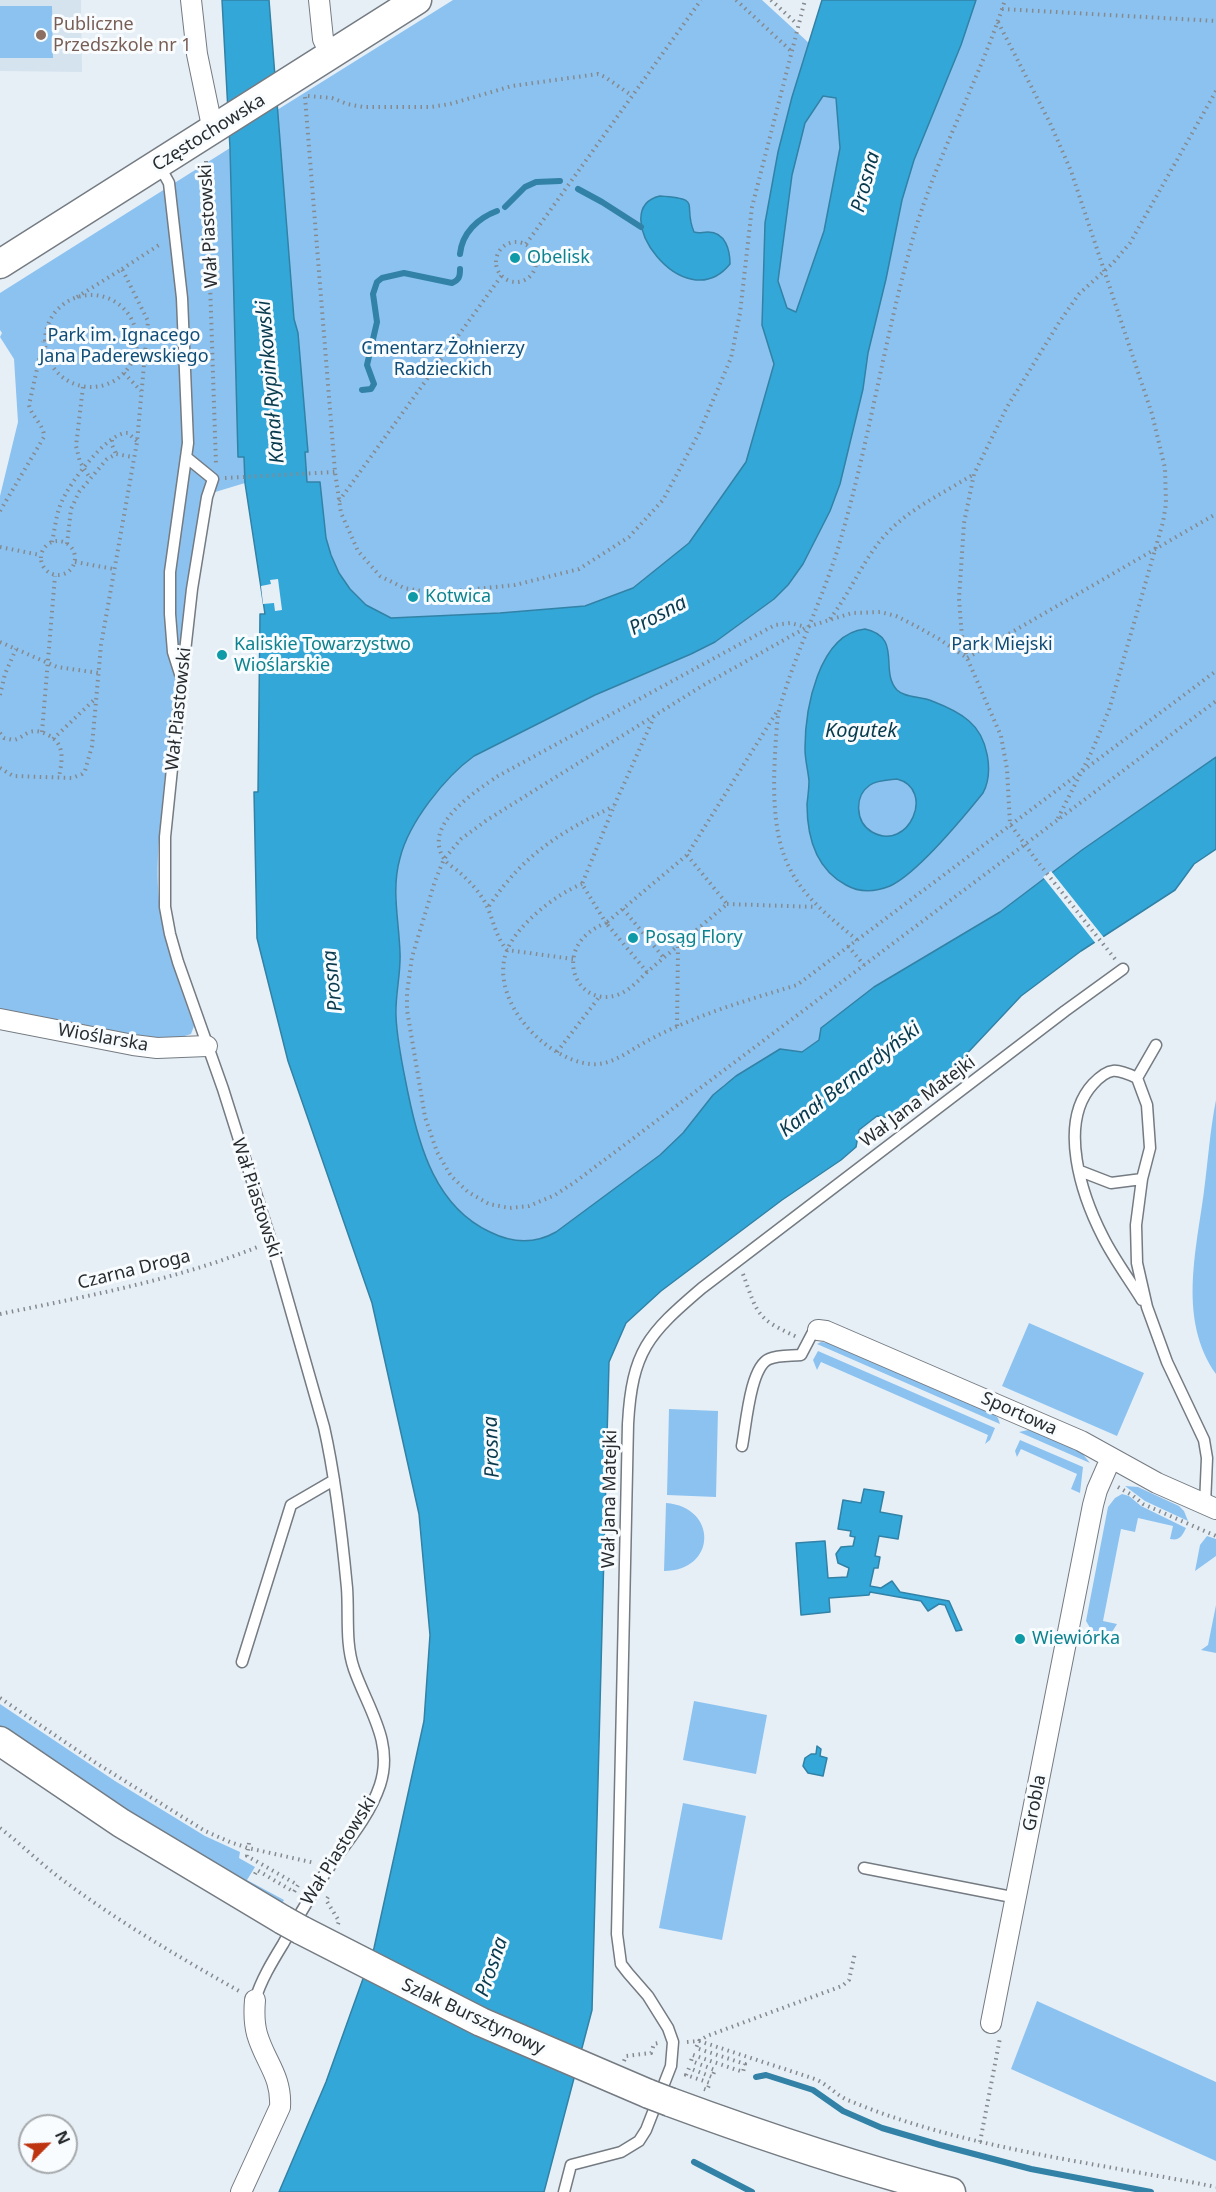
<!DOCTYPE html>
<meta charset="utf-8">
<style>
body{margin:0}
#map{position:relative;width:1216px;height:2192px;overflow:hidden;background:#e7eff6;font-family:"Noto Sans",sans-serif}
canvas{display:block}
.north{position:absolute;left:18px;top:2114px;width:60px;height:60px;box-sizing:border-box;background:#f8fcff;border:2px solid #a5a9ab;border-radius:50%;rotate:66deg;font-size:16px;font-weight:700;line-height:24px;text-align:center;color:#292c2e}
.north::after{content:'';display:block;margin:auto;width:21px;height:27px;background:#be3410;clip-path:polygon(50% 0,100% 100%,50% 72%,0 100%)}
</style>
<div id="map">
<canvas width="1216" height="2192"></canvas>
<div class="north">N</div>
</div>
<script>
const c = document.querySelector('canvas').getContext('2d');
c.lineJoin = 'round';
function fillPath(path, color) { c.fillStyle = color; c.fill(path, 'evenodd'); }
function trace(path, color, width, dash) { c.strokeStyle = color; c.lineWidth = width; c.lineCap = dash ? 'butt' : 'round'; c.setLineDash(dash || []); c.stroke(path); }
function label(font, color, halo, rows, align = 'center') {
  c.font = font + ' "Noto Sans",sans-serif'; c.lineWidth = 6; c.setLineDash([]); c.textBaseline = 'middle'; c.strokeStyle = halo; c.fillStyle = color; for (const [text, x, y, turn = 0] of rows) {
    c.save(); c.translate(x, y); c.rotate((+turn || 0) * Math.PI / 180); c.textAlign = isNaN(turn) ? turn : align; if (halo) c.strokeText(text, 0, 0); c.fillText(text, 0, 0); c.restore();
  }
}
fillPath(new Path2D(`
 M0,0H81L82,72L0,71Z`), '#d5e3ef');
fillPath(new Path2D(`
 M453,0H762L810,44L792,97L778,152L765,223L762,325L774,364L746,462L689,543L633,588L585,606L500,613L391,618L366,605L350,589L339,573L331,555L326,538L320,482L307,483L305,452L308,451L298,333L294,319L277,110Z
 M976,0H1216V757L1082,850L1000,912L874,987L822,1028L819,1040L802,1052L780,1049L724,1085L683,1133L660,1155L556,1232C535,1244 512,1243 490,1232C436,1207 419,1147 408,1093C403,1068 397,1042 396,1016C395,995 401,974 400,953C399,920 391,890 400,858C409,822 445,777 474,756L595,695L662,667L715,642L774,599L788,585L803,564L830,511L840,484L863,389L868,353L886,279L902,200L914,160L961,45Z
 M0,6H52L53,58H0Z
 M823,96L836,98L840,148L824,231L796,312L787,308L778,281L792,175L805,123Z
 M230,148L238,457L244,456L245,483L202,496C187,589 174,683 165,776C161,820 154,865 160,908C165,949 181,988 194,1026L191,1034L175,1039L149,1040L0,1013V496L18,422L14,359L0,337L2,333L0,330V293Z
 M1216,1100V1374C1178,1320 1196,1252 1204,1191C1208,1161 1210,1130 1216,1100Z
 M1029,1323L1144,1373L1117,1436L1002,1386Z
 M821,1342L831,1343L991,1412L998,1418L1000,1424L817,1344Z
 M818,1351L995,1428L990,1440L985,1444L988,1435L821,1362L817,1370L813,1360Z
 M669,1409L718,1411L716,1497L667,1495Z
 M1028,1430L1035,1431L1082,1453L1090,1463L1019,1432Z
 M1020,1440L1083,1467L1080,1493L1071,1489L1077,1474L1021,1449L1017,1457L1015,1451Z
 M1125,1486L1138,1487L1179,1506L1184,1511L1188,1521L1145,1501Z
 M1122,1494L1129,1496L1141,1506L1186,1528C1182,1536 1180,1541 1170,1539L1173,1526L1138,1518L1135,1532L1121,1529L1103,1621L1117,1624L1112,1632L1101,1635L1092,1631L1086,1621L1108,1507L1115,1498Z
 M666,1503C718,1507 717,1571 664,1571Z
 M1207,1536L1216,1539V1556L1195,1571L1200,1545Z
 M1216,1605V1653L1201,1650L1208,1645Z
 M694,1701L767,1715L756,1774L683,1760Z
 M0,1704L115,1781L205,1836L240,1852L239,1858L255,1867L247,1880L284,1900L280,1907L0,1730Z
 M683,1803L746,1816L722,1940L659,1928Z
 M1037,2001L1216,2082V2161L1011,2069Z`), '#8cc2f0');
const water = new Path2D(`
 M222,0H269L294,319L298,333L308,452H305L307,482H320L326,538L331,555L339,573L350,589L366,605L391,618L500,613L585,606L633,588L689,543L746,462L774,364L762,325L765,223L778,152L792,97L822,0H976L961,45L914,160L902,200L886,279L868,353L863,389L840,484L830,511L803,564L788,585L774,599L715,642L691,654L595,695L474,756C445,777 409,822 400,858C391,890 399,920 400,953C401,974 395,995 396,1016C397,1042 403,1068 408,1093C419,1147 436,1207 490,1232C512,1243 535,1244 556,1232L660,1155L683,1133L713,1095L736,1076L780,1049L802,1052L819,1040L821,1028L874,987L1000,912L1082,850L1216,757V849L1194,864L1175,890L1081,951L1021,996L959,1062L891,1118L877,1116L859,1130L856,1147L841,1160L782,1200L661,1291L626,1323L609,1362L592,2010L544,2192H279L326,2082L374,1948L424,1721L430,1635L419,1514L372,1303L288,1061L257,938L254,792H258L260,614H265L245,483L244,457H238L230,148ZM823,96L836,98L840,148L824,231L796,312L787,308L778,281L792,175L805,123Z
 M660,196C704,199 682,204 694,232C700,234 702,232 708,232C726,232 730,251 730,264C684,321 604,209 660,196Z
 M865,629C903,637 879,671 897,690C905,698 921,696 932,701C945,706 959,712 969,721C988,737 994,772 983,793C962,819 918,873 890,886C875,892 860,893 846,885C816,869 807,836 807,804C808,796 809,788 809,781C808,770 805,760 805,749C805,710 818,634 865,629ZM897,779C936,789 909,853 872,832C855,822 854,796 870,785C877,780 889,780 897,779Z
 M864,1489L884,1492L880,1512L902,1516L898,1539L879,1536L875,1556L880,1557L878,1568H874L870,1586L881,1588L892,1581L900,1592L949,1601L962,1630L956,1631L945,1605L939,1604L928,1611L921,1601L870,1592L869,1595L829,1598L830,1612L801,1615L796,1543L825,1541L828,1578L847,1577L849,1568L838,1563L836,1554L841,1547L853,1546L855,1537L850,1536L851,1531L838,1529L843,1500L861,1503Z
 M817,1746L821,1749L820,1756L827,1758L823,1776L808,1773L803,1766L805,1758L811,1754H816Z`);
fillPath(water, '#34a7d9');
trace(water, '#3182a6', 1.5);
fillPath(new Path2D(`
 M278,579L282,610L275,611L274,603L263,604L261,586L271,584L270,580Z
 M1051,871L1105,939L1097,945L1043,877Z`), '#e7eff6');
trace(new Path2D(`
 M578,189L602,202L641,227
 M505,207L525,187L536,182L560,181
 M460,254C462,233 478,218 497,211
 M362,390L371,389L374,384L367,365L377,322L373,294L377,282L382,278L404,273L452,283C459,280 460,277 460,269
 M756,2077L766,2075L813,2090L843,2111L882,2128L940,2145L1031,2169L1151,2192
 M694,2162L752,2192`), '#3182a6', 6);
const lane = new Path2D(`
 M159,165L169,183L182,298L188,443L170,572V614L173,652L180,674
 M186,457L213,479L207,497L192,589L173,759L165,837V907L170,934L178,962L223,1089L271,1241L324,1427C336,1480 342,1535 347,1588C349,1615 345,1643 354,1669C368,1709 394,1742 380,1785C370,1815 348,1841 330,1866C313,1891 298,1917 283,1944C272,1962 261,1980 255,2000
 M1156,1045L1137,1078L1147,1105L1150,1148L1142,1179L1136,1225L1137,1263L1147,1307L1167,1362L1204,1440L1207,1458L1205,1505
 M1137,1078C1116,1068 1109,1067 1093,1084C1057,1123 1082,1196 1103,1237C1114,1259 1129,1279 1142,1300
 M1080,1171L1111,1183L1142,1179
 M742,1446C746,1426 750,1367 769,1359C778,1355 791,1356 801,1355L812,1334L818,1330
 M242,1662L291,1505L334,1480
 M864,1868L1017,1898
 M564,2192L571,2165L621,2152L639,2141L646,2130L671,2066L673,2042L668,2028L648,1996L628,1973L621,1964L617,1934L628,1424C632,1351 648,1334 702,1288L1065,1011L1123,969`);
const street = new Path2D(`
 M191,0L197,54L213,131
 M319,0L323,39L331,55
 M0,1019L133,1045L157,1048L207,1046
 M818,1330L826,1331L1081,1441L1157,1483L1216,1509
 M991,2023L1093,1505L1097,1490L1111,1458
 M241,2192L280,2107C282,2076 265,2062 257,2034C254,2023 254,2012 255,2000`);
const secondary = new Path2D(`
 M0,264L417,0
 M0,1741L121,1823L283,1920
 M301,1930L481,2022L649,2094
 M670,2102C762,2136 855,2167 951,2192`);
trace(lane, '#747b82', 13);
trace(street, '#747b82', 22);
trace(secondary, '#747b82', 31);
trace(new Path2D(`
 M736,0L790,50
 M771,0L797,24
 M1002,9L1216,21
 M998,22L1050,123L1071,171L1152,414L1165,468L1166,504L1163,522L1109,710L1092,751L1057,820
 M1216,91L1130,243L1113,263L1079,294L1060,321L1007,407L974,474L964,523L959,599L962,637L967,658L1216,514
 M308,96L332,98L347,104L363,107H431L450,104L512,86L598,74L605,77L631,95
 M305,97L335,472L341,513L358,551L380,576L404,588L434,593L515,585L579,569L629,537L663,500L699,433L731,358L740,313L752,207L805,0
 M206,161L216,465
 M496 262a20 20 0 1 1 40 0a20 20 0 1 1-40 0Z
 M526,244L701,0
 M122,269L162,243
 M45 341a46 46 0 1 1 92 0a46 46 0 1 1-92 0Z
 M124,373L141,391
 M83,387L76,446L80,462L90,478
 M112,440V445L116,454
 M225,478L335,472
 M339,501L502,275
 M0,511L44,437C44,424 32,418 29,405L43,342
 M41 558a17 17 0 1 1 34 0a17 17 0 1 1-34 0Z
 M52,542C55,529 56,514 62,501C69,484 108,431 128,433L137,441
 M67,544L71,509L79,492L107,459L116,454L133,457
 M0,547L40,555
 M75,562L114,569
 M830,619C849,594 861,565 880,541C904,511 942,494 974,474
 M0,642L57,667L99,673
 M0,695L5,674L16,649
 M42,732L55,576
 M0,733L4,738L13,740C20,739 24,734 30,732C36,730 43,732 48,735C66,744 62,761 59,777
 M53,739L96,698
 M0,768L13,776L72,778L82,774L85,771L92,746L101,645L137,442L148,321L122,269L77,297
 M687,855L727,904L647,972L606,923L687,855L778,710
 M582,884C556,894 515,926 506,953C490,1001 545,1059 590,1064C609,1066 625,1054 640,1045C689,1017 744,1001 797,985L1216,671
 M727,904L817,907
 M489,906C524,854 559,833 614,806
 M623,909L664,958
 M857,940C820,909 790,887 779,838C772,805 774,770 776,737C777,727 777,716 780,707C797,647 827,591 843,531C872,429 887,323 918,221C942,146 981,75 1005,0
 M848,946L864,965
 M573,959L507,950C493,934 493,912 481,896C475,887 467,879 459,872C455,868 448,865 445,860C420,826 476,791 498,776L775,625L790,623L806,627
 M1115,959L1037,861L1010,824L1007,769L1001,736L967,658L939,639L914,625L896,616L880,612L852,613L807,627L702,686L487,820L461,839L444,859L435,881L412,957L407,993V1010L425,1117L437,1152L451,1176L468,1192L489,1204L510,1208L529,1206L555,1195L575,1182L1216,701
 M647,972C638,981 629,991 617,995C575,1009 549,945 606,923L582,884L614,806L654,717
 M677,1026L678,947
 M557,1052L600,996
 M743,1274C758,1315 756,1318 797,1337
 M0,1314C88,1296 176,1280 260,1246
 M1118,1487L1132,1495L1143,1504L1216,1536
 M0,1698L96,1763L205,1831L230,1842L248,1848L315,1863
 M0,1828C22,1845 41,1864 64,1881C119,1922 179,1957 239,1991
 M249,1843L247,1856L298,1885L294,1892L257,1870L254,1876
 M328,1897L326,1900L339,1921L338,1924
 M687,2042L699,2041L815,2079C829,2085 838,2097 850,2101C966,2149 1093,2162 1216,2187
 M624,2061L626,2056L651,2053L654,2044L658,2043
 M704,2089L707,2090L710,2083L686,2075L689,2068L712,2077L715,2070L691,2061L693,2055L743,2072L745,2064L696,2048L699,2041L707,2036L842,1986L849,1980L855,1953
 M980,2142L1000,2038`), '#858a8f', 4, [1.5, 4.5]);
trace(lane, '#fff', 10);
trace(street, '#fff', 20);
trace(secondary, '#fff', 28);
const secondaryBridge = new Path2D(`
 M283,1920L301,1930
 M649,2094L670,2102`);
trace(secondaryBridge, '#747b82', 31, []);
trace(secondaryBridge, '#fff', 28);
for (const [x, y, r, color] of [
 [41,35,6,"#8d6e63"],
 [515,258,6,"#0f9aa8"],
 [413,597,6,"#0f9aa8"],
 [222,655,6,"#0f9aa8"],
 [633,938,6,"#0f9aa8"],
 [1020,1639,6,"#0f9aa8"]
]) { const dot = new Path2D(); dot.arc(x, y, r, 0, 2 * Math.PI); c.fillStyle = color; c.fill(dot); trace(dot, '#f8fcff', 2); }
label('18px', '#785e54', '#f8fcff', [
 ["Publiczne",53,25],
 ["Przedszkole nr 1",53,46]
], 'left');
label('18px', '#292c2e', '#f8fcff', [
 ["Częstochowska",209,133,-32],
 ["Wał Piastowski",209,226,-93],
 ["Wał Piastowski",179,709,-84],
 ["Wioślarska",103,1038,10],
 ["Wał Jana Matejki",918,1102,-37],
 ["Wał Piastowski",256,1198,72],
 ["Czarna Droga",134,1270,-14],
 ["Sportowa",1019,1414,24],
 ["Wał Jana Matejki",610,1499,-89],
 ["Grobla",1035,1803,-79],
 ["Wał Piastowski",339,1851,-58],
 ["Szlak Bursztynowy",473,2017,25]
]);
label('18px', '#0d838f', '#f8fcff', [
 ["Obelisk",527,258],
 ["Kotwica",425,597],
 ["Kaliskie Towarzystwo",234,645],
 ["Wioślarskie",234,666],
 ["Posąg Flory",645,938],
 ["Wiewiórka",1032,1639]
], 'left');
label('18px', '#0f4c76', '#f8fcff', [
 ["Park im. Ignacego",124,336],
 ["Jana Paderewskiego",124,357],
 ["Cmentarz Żołnierzy",443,349],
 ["Radzieckich",443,370],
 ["Park Miejski",1002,645]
]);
label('italic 20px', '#083a4e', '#f8fcff', [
 ["Prosna",866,182,-75],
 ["Kanał Rypinkowski",271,382,-95],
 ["Prosna",658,616,-28],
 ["Kogutek",861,731],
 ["Prosna",333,981,-96],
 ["Kanał Bernardyński",850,1080,-38],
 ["Prosna",492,1447,-92],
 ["Prosna",492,1967,-71]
]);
</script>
